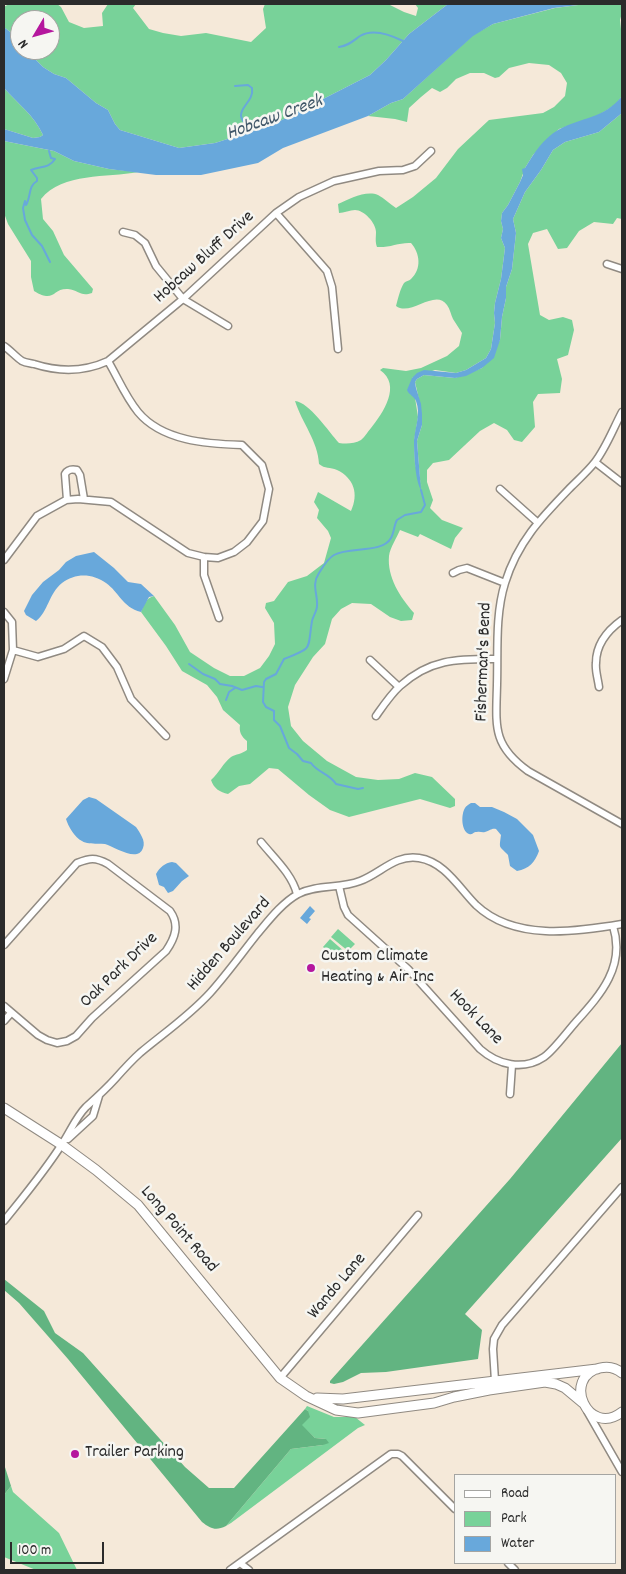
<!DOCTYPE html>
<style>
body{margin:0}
#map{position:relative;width:626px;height:1574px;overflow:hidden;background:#f5e9d9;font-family:Dekko,sans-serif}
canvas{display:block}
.frame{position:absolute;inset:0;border:5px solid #2b2b2b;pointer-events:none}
.legend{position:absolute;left:454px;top:1474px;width:162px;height:90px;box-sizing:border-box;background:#f6f6f2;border:1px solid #a5a5a2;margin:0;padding:6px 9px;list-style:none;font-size:15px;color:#2b2b2b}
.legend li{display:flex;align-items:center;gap:10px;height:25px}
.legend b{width:25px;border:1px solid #a5a5a2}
.north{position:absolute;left:10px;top:10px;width:50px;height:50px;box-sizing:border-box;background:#f6f6f2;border:1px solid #a5a5a2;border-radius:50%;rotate:233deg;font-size:14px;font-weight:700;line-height:20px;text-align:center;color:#2b2b2b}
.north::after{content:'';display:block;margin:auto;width:18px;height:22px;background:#b5179e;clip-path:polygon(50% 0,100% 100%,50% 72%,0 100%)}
.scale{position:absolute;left:10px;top:1542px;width:94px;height:22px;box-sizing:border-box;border:2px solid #2b2b2b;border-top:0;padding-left:6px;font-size:15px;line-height:18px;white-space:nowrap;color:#2b2b2b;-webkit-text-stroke:4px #f6f6f2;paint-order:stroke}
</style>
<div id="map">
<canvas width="626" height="1574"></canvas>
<div class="frame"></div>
<ul class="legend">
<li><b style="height:6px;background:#fff"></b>Road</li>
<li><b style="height:14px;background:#78d299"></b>Park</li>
<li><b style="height:14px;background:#68a8db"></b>Water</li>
</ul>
<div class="north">N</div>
<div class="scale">100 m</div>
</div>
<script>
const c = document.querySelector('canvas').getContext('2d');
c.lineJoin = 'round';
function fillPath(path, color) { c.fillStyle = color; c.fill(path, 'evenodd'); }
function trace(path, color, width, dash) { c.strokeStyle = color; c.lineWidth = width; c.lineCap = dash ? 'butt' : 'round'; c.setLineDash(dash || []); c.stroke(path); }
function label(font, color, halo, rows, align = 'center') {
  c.font = font + ' Dekko,sans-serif'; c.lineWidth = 5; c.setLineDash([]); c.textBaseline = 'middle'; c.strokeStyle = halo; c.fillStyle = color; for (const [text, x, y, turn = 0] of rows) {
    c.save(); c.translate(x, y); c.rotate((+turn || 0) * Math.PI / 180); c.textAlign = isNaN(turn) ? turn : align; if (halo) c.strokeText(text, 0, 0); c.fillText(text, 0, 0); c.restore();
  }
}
fillPath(new Path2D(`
 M9,4H57L61,7L69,22L84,28L103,26L102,13L108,4H136L133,8L149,29L163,33L181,36L206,33L251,42L266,28L263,9L265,4H388L404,12L416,16L418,8L415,4H448L409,34L386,60L370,75L282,120L262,128L215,143L179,148L120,130L115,124L108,110L96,103L66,78L54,74L43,67L35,59L29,50H50V20H20V40L4,27V7Z
 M586,4H622V13L620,20L622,38V96L616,104L607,110L595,117L559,129L533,155L525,168L520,182L508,205L502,213L501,221L503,229L501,238L505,248L501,279L495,303L494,313L495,323L491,349L486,358L466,370L456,373L435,370L412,378L418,417L414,441L415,464L422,487L420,480L417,441L422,425L418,395L415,382L417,379L424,375L455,378L482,368L500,340L502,317L506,298V287L512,269L516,233L513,219L525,192L541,170L553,150L565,142L599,132L622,113V219L617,218L613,224L594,222L579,231L567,248L558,249L547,229L533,233L528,244L540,315L549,320L563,317L572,320L574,330L568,355L557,359L562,379L560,393L538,394L533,402L535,427L522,442L514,440L507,430L494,423L480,431L449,460L433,463L427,470V482L433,500L430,508L442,520L463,528L455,538L451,549L420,534L418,537L400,530C397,537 390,548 389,556C387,577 400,597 414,613L412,620L401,621L390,617L371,604L352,603L341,609L332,619L325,644L313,657L295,685L288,707L291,726L303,741L327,761L356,777L378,780L399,779L415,773L432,777L455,799V806L450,808L420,799L349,817L330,810L309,795L278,769L269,768L250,784L239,786L228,794C220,792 214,789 211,780C219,773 223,763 231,757C236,754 242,754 247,750V741C241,736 239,732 240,725L223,710L217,697L207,685L182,671L166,646L141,612C144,605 146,598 154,596L175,625L190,652L214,668L230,676H244L260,668L269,656L275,644L274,623L265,608L266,603L274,601L288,582L307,576L324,563L331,538L328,531L317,518L319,510L314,502L318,492L351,511C359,494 354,478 337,470C330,467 325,469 319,464C318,441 302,423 295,401C309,402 329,432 339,443C346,444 354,444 361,440C365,437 368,431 371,428C383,413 402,385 380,370L383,368L406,371L421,368L447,356L459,346L462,333C459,328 456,324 453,319C451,315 450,309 447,305C435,288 411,317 396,306C398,299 400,289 404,283C406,281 409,281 411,279C422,269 420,253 411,243C400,242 389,248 377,247C375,241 376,238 376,232C376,223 364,210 355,210C350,210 344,213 339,213L338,204C349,199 366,190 378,195C384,198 390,204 396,208L413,197L436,178L458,149L489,120L543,113L554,107L565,96L567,83L561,73L549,65L529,63L509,68L499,77L495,78L484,73H470L456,79L447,88L440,92L432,88L421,97L409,108L407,122L395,119L368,116L391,103L403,99L473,35L493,24L555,8Z
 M4,88C18,104 34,115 43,135L40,137L33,138L4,129Z
 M4,141L54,151L74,161L109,169L138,172C107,178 63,172 41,199L43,219L53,231L64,255L93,289L92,293C80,297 79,290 68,289C52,288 55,304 34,291L31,277V261L8,224L4,213Z
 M338,929L355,944L348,951L331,937Z
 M330,939L346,953L339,961L323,947Z
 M307,1406L334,1417H355L365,1425L358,1428L231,1523L226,1526L291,1449L323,1445L326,1439L315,1438L301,1425L308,1411L305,1409Z
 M11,1486L13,1492L59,1533L77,1570H36L4,1557V1495Z`), '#78d299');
fillPath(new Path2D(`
 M622,1043V1138L465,1314L482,1330L478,1359L386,1372L361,1373L343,1382L334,1384L330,1383V1381L510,1179Z
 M4,1279L44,1311L55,1333L83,1353L185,1467L209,1488H234L305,1409L308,1411L310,1417L302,1425L315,1438L326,1439L329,1443L323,1445L291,1449L226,1526C216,1531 211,1529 202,1522L68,1359L19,1303L4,1290Z
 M4,1464L11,1486L4,1495Z`), '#62b481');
fillPath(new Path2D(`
 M448,4H586L554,8L493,24L473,36L403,99L391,103L368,116L283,148L258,163L201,175H156L109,169L74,161L54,151L4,141V129L33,138L40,137L43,135C34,115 18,104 4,88V27L20,40V50H29L35,59L43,67L54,74L66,78L96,103L108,110L115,124L120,130L179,148L215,143L262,128L282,120L370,75L386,60L409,34Z
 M622,96V113L599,132L565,142L553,150L541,170L525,192L513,219L516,233L512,269L506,287V298L502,317L500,340L494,358L482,368L466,376L455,378L424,375L417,379L415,382L416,388L421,404L422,414V425L417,441L421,490C415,480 414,452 414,440C415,427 421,414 416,401C414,396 409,395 407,390L412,378L417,373L424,370L456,373L466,370L486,358L491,349L495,323L494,313L495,303L501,279L505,248L501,238L503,229L501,221L502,213L508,205L520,182L523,175L522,169L525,168C534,153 543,139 558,130C581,117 604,119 622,96Z
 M94,552L114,568L128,582L141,584L154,596L149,597L141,612C122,607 119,592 106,583C92,573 75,573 62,583C49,593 48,612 36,621L26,615L24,611L32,595L43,582L59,570L66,562L76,556Z
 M89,797L96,799L136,827C140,833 146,841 143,848C138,863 115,847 105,844C98,843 88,845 82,841C75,838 68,826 66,819L83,800Z
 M471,803H475L480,807H492L504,812L517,819L533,835L539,851C535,862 529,869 517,871L510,866L508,855C499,845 499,850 501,835L496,829C491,828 490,831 485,832C482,833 480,831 477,832C472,832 474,835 469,834C461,831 461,814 465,808C466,806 469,804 471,803Z
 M172,862L176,863L189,876L182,881L173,891L168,893L164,887L159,885L156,874C160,867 165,863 172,862Z
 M310,906L315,911L309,918L311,919L307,924L300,918Z`), '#68a8db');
trace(new Path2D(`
 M339,47C348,46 353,41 360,36C373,28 391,35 403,41
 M235,86L248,85L252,88C255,106 225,111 253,130
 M49,151L51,158L55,159C49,169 39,166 31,170L37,178V181C28,186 31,197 26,205L25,201L23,208L25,220L32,235L42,246L50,262
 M189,664L203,674L215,679L220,684L232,686L242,690L256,686L262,687
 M226,700L229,692L235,688
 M363,788L358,789L336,784C329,773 318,773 311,763L303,761L297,754L289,748L280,726L274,720V711L266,707L263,702L264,682L266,679L276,674L284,659C314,647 307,651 312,621C313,616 317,611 317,606C318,594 311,585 319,573C323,567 327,559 334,555C349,546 382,554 391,538C394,533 394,525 397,520L405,515L421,512L425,505L421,490`), '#68a8db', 2);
const street = new Path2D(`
 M276,213L327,271L332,287L338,349
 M123,232L135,235L145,243L156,266L183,299L228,326
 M607,264L622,269
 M4,346C10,350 16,357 22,361C26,363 30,363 34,364C59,372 84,372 108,361L183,299L276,213L299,197L334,181L379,171L403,170L415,166L431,151
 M108,361C118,378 125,396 138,412C162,441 207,444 242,445L262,465L269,489L263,521L247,542L234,552L218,558L204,557
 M622,412C613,429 606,448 595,462C588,471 579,479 571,487C542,517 518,541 505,583C495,615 498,651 497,685C496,726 492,745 528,771L622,824
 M595,462L622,483
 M500,489L537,522
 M67,500L65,474C68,469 72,469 77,470L80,475L84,499
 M4,560L37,516L66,500L78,499L111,502L188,553L204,557V575L219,618
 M453,573L459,570L467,568L505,583
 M4,612L12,622L13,650L4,679
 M13,650L38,657L64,649L84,636L102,647L117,667L131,699L166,736
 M370,660L399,687
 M599,687C598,679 595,670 596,663C596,644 608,630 622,620
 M376,716C383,706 391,694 400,686C431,658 459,659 497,659
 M261,842C274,858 292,874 297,894
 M339,886L344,907L348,915L408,969L480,1049C498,1065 523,1071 544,1057C553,1051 567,1032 575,1023C600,995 626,967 613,926
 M4,945L77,863C90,858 95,857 108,864L170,911C180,925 175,938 166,951L92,1018L76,1036L67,1041L57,1043L47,1040L38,1035L4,1006
 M4,1021L11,1013
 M510,1094L512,1065
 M68,1139L93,1116L99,1096
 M4,1221C24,1196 45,1171 62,1144C70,1132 76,1117 86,1107C96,1098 106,1089 115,1079C123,1070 131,1061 140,1053C164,1033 189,1016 210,993C227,974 242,953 258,933C269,920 282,903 298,894C318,884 340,889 360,881C380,874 395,854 419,858C445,862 459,888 476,905C514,941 575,932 622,924
 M280,1378L418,1215
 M495,1381L493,1349L494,1339L502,1325L622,1187
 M587,1411L622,1472
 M240,1563L249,1570
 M508,1563L515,1570
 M230,1570L391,1454H398L402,1456L455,1509`);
const secondary = new Path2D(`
 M4,1108L62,1145L96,1170L138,1205L280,1378L306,1396L336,1410L358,1413L434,1403L454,1397L489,1390L545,1382L556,1384L565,1388L583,1403
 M622,1373C616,1368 608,1366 600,1368C561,1377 588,1438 622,1412
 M317,1398L343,1399L597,1369`);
trace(street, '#908a82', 9);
trace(secondary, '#908a82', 11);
trace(street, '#fff', 6);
trace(secondary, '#fff', 9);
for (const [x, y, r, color] of [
 [311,968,5,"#b5179e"],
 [75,1454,5,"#b5179e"]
]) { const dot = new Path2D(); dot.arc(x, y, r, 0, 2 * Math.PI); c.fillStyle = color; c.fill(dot); trace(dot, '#f6f6f2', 2); }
label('18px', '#2b2b2b', '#f6f6f2', [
 ["Hobcaw Bluff Drive",205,258,-42],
 ["Fisherman's Bend",485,662,-88],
 ["Hidden Boulevard",230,945,-49],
 ["Oak Park Drive",120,971,-44],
 ["Hook Lane",475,1018,46],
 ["Long Point Road",178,1230,49],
 ["Wando Lane",338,1287,-50]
]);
label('18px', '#2b2b2b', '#f6f6f2', [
 ["Custom Climate",321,958],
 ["Heating & Air Inc",321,979],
 ["Trailer Parking",85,1454]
], 'left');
label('italic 19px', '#405769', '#f6f6f2', [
 ["Hobcaw Creek",275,119,-20]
]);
</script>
